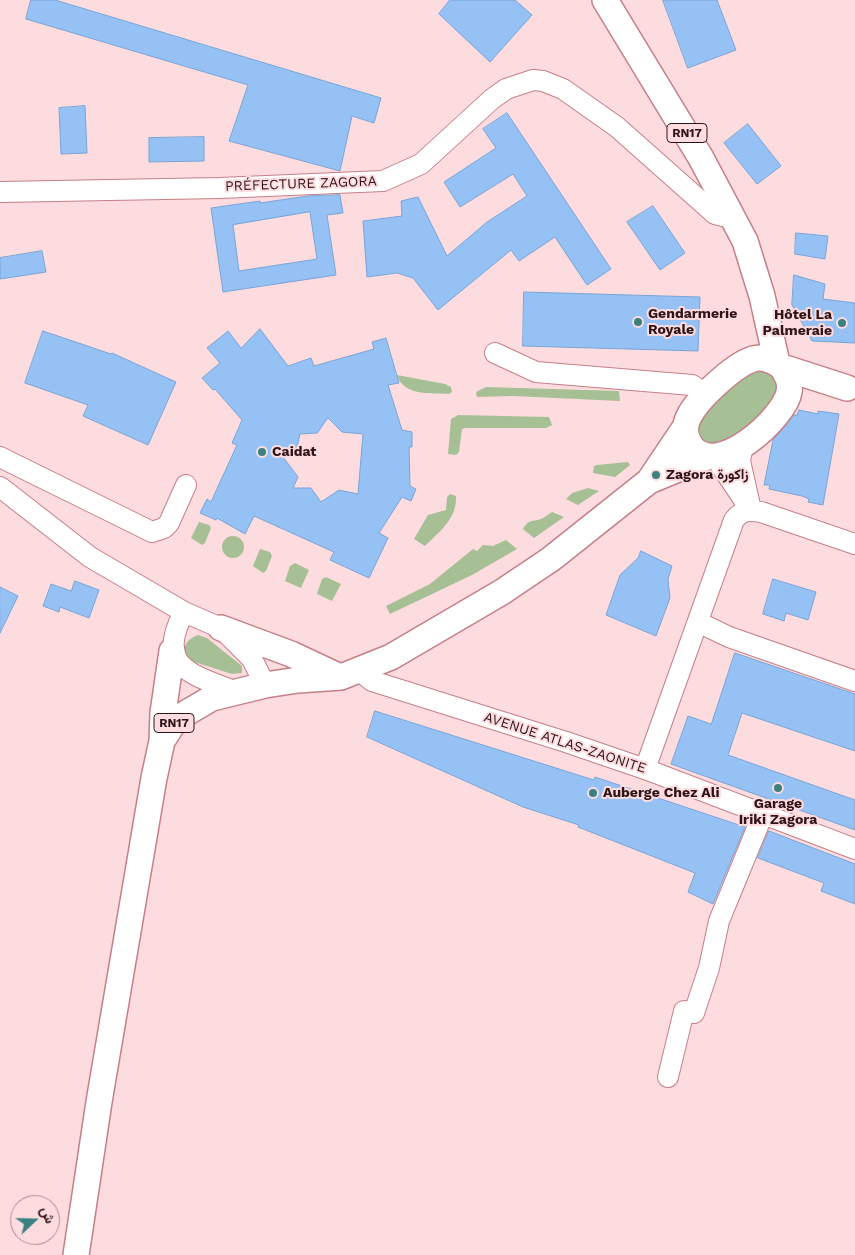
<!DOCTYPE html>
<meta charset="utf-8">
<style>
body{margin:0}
#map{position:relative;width:855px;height:1255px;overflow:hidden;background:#fcdcde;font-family:"Work Sans",Vazirmatn,sans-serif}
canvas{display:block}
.north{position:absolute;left:10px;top:1195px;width:50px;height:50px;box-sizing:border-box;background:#fcdcde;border:1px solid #aa8c8e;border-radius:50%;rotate:69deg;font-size:14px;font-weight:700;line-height:20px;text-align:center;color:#2f1417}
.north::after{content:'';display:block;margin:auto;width:18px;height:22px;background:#3a8280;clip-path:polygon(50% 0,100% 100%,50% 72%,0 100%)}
</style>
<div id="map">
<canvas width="855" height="1255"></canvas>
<div class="north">ش</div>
</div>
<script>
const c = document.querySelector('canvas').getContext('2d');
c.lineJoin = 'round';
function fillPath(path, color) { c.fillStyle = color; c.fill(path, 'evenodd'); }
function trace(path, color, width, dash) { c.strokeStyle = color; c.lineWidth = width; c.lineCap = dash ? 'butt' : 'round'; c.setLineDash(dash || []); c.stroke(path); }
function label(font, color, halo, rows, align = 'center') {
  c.font = font + ' "Work Sans",Vazirmatn,sans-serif'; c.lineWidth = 4; c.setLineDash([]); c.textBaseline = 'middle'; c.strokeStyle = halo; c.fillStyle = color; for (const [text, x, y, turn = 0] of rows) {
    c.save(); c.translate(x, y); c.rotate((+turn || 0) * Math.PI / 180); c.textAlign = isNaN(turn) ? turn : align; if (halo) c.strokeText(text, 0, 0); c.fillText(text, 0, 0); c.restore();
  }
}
fillPath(new Path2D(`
 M755,369L771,370L779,389L765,412L730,441L709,445C676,418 734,384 755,369Z
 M397,375L445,384L451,387L452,392L449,394C431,393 403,396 397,375Z
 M486,387L619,391L620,401L513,396L477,397L476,392Z
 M458,415L549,417L552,425L546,428H465L462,429L459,452L456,455L448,454L451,419Z
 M628,462L630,465L615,477L593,473L594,466L597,465Z
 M588,488L599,491L578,505L566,499L572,493Z
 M450,494L456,496C457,519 440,531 425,546L414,539L428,515L446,510L447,497Z
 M552,512L564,517L534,538L523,529C529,519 531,522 541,519C544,518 549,514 552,512Z
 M199,522L209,525L211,528L205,543L202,545L191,538Z
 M222 547a11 11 0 1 1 22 0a11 11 0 1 1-22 0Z
 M506,540L517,549L472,575L390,614L386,606L430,584L473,549L477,551L483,545L493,546Z
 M260,549L270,552L272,556L266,571L263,573L253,566Z
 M295,563L309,570L301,588L285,581L290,566Z
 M326,577L341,584L332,601L317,594L322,579Z
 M198,635L207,638L242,666V673L232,674L188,660C181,648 185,640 198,635Z`), '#a6bf95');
const building = new Path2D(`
 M31,0H55L381,98L374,123L352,116L340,171L229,141L248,85L26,19Z
 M450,0H515L532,15L490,62L439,14Z
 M663,0H717L736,50L688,68Z
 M85,106L87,153L61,154L59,108Z
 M507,113L611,269L587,285L555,237L519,261L511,250L438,310L413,278L397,273L367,277L363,221L402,216L401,201L418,197L447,256L487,222L527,196L513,174L460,207L444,182L496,148L483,129Z
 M748,124L781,166L757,184L724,143Z
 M204,137V161L149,162V138Z
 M340,195L343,213L327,215L336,275L223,292L211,208L260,201V203L308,196ZM310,212L317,259L239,271L233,225Z
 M653,206L685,253L660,270L627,222Z
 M796,233L828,236L825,259L795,254Z
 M42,251L46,272L0,279V258Z
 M794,275L825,284L823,299L855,303V343L812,341L792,305Z
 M524,292L700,297L698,351L523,346Z
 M260,329L288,366L311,358L314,366L374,349L372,342L386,338L399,383L388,385L402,430L412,432V447H409L410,486L416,489L411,501L402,497L379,533L388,538L369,578L330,560L334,552L254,516L245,534L217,518L216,520L200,513L207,499L211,502L237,445L232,443L242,420L215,389L213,390L202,378L220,363L207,348L228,331L241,348ZM328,418L342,432L363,434L358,494L339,490L321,502L311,488H293L298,477L283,457L297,447L300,434L317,433Z
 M43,331L111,354L112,353L176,382L148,445L83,416L88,405L25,383Z
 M799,410L818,414V411L839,414L823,505L808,502L809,499L802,496L769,489L770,485H764L773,440L794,415H797Z
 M641,551L672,566L668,579L670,598L656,636L606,615L620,575L638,558Z
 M773,579L816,592L808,620L786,613L784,621L763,614Z
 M75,581L99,590L89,618L60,607L59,612L43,606L51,584L71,591Z
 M0,587L18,596L0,633Z
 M735,653L855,694V751L742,713L728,755L855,800V830L671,764L688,716L711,724Z
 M375,711L594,780L595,777L745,827L713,904L688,892L695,873L578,827L579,825L523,807L367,737Z
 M769,831L855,864V904L821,891L824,883L758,858Z`);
fillPath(building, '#96c1f4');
trace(building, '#79a4d7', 1);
const minor = new Path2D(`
 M0,192L220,188L383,181L421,164L492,99L506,89L533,80L543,81L563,89L617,127L715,214L723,216L732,214
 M495,353L536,372L692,385L706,394
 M743,444L740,461L751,510
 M0,457L152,532L164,528L169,523L186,485
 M715,457L746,503
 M0,487L90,557L184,612L221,628L252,659L265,685
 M184,612C155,666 190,674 234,691
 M698,622L729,637L855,681
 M360,671L372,681L566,742L645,769L855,849
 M645,769L734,520C742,510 748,510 761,512L855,544
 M668,1077L684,1011L694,1013L709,968L719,921L763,814`);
const major = new Path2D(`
 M605,0L701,158L745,241L762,296L777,363
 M782,367C787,375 791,382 789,392C785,417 717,481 691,446C686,439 684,429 687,421C694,401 734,365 753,359C763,356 774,361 782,367L847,388
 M649,481L686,426
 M221,628L291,654L338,676
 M162,741L163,713L172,651
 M76,1255L99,1102L154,778L162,741L176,719L212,698L265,685L298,680L341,677L391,657L502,592L551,559L649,481L707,457`);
trace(minor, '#c67f87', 22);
trace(major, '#c67f87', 28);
trace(minor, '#fff', 20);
trace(major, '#fff', 25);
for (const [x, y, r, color] of [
 [638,322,5,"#3a8280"],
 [842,323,5,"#3a8280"],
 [262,452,5,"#3a8280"],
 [656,475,5,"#3a8280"],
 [778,788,5,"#3a8280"],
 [593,793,5,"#3a8280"]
]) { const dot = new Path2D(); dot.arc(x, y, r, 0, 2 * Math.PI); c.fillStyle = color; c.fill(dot); trace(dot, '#fcdcde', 2); }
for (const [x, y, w] of [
 [687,133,40],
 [174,723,40]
]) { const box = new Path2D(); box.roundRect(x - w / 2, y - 9.5, w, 19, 4); c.fillStyle = '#fcdcde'; c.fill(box); trace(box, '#2f1417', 1); }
label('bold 12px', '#2f1417', null, [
 ["RN17",687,133],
 ["RN17",174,723]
]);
label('14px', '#2f1417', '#fcdcde', [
 ["PRÉFECTURE ZAGORA",301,184,-2],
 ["AVENUE ATLAS-ZAONITE",565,743,18]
]);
label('bold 14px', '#2f1417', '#fcdcde', [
 ["Gendarmerie",648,314],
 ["Royale",648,330],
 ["Hôtel La",832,315,"right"],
 ["Palmeraie",832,331,"right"],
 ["Caidat",272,452],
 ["Zagora زاكورة",666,475],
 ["Auberge Chez Ali",603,793],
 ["Garage",778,804,"center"],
 ["Iriki Zagora",778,820,"center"]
], 'left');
</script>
